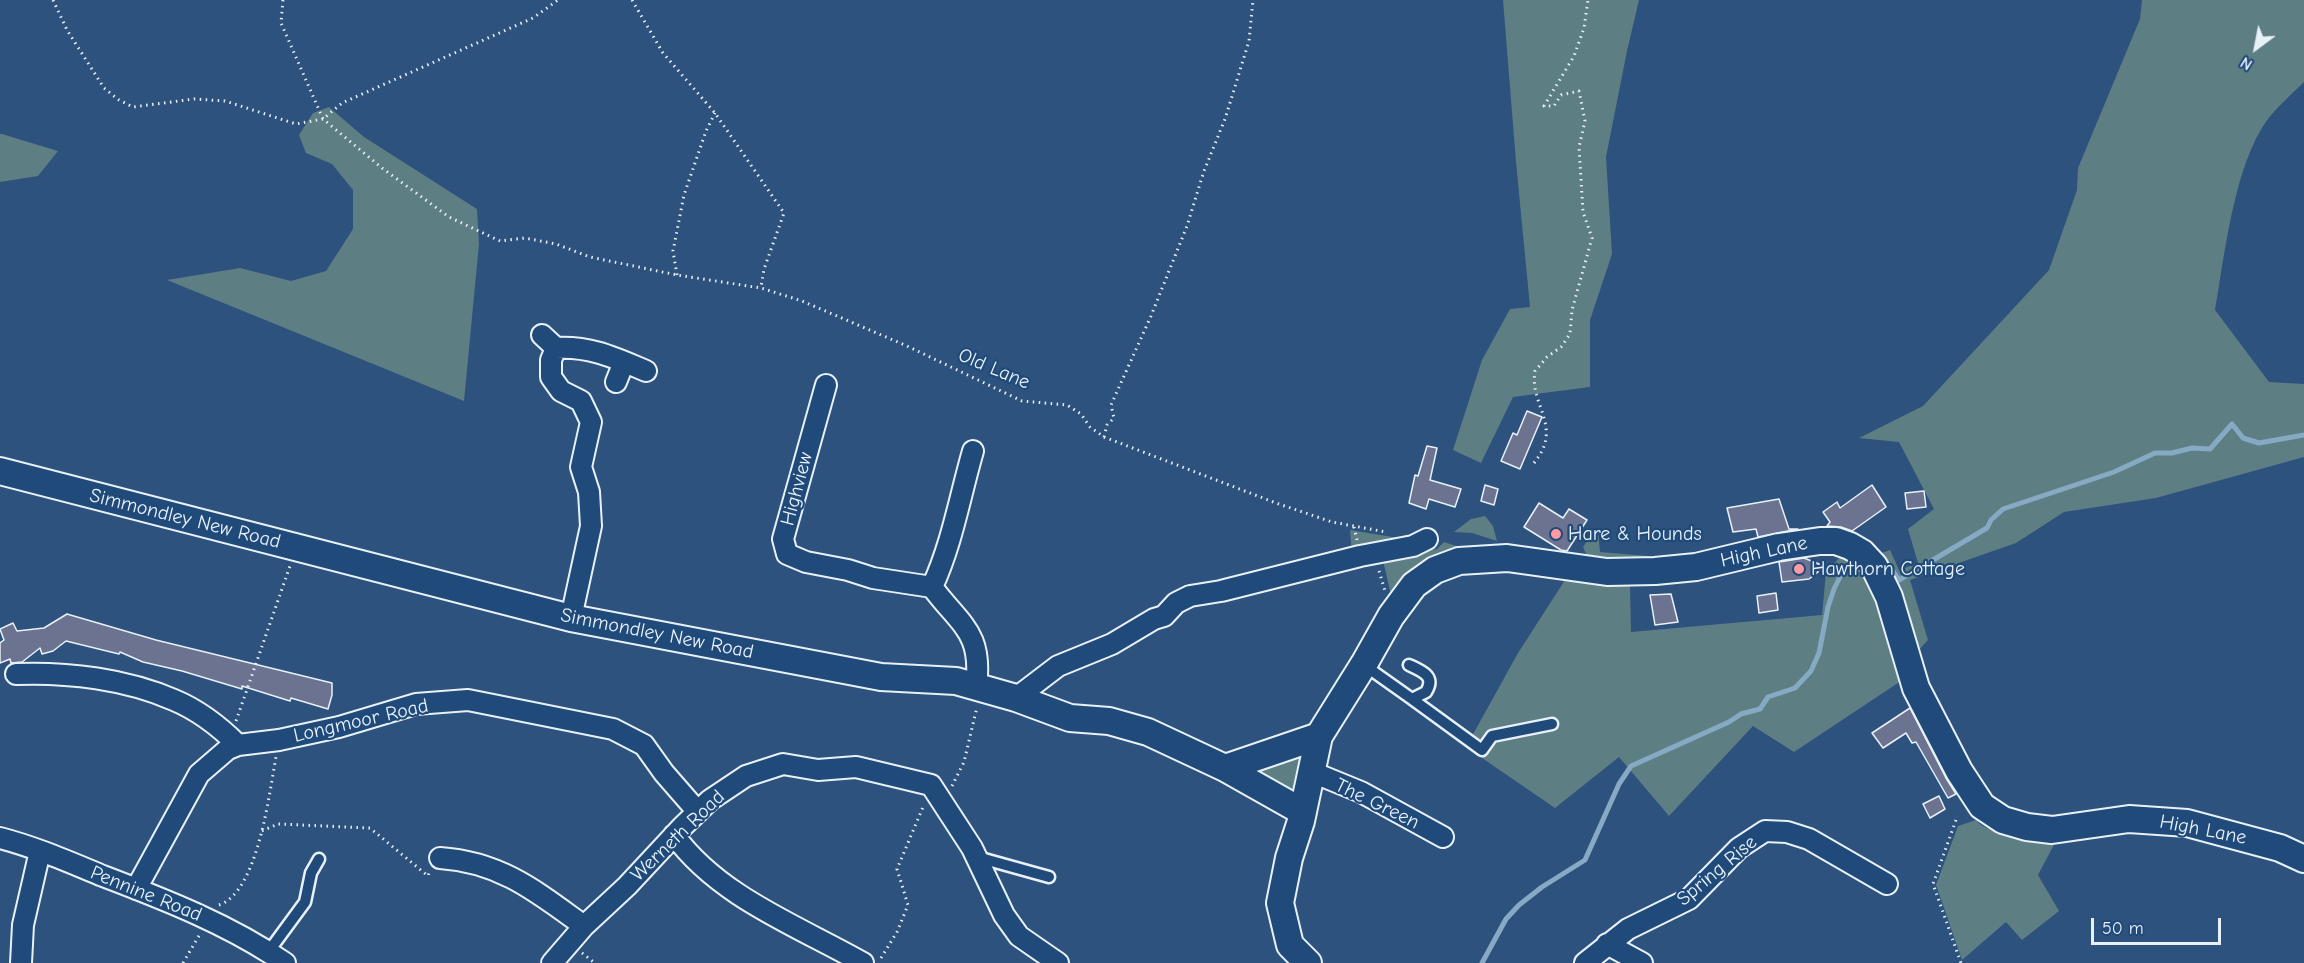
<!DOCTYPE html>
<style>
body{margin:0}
#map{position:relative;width:2304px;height:963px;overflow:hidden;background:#2e527e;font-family:"Comic Neue",sans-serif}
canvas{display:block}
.north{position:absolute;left:2226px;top:18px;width:60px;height:60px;-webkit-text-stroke:4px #1f4a7a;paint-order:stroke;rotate:212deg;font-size:16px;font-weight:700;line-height:24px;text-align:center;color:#e8f1f8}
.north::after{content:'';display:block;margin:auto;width:21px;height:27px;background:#e8f1f8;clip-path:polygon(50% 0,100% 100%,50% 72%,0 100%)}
.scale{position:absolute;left:2091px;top:918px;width:130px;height:27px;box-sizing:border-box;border:3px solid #e8f1f8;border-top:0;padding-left:8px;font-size:18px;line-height:21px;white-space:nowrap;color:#e8f1f8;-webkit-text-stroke:4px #1f4a7a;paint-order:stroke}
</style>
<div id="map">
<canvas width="2304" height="963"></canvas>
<div class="north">N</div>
<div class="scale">50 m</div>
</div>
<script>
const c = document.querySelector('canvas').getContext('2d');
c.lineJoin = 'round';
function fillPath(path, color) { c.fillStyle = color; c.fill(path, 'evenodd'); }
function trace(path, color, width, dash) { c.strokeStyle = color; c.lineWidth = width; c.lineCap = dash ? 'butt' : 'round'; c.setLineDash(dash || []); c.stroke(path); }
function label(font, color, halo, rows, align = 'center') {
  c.font = font + ' "Comic Neue",sans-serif'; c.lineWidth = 4.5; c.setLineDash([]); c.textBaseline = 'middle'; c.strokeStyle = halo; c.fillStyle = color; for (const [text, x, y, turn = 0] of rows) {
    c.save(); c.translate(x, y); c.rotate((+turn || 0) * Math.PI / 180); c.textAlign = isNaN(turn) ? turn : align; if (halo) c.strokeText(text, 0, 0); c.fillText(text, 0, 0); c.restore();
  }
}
fillPath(new Path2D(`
 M1503,0H1639L1627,51L1606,157L1612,254L1590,320V387L1513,397L1481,463L1453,450L1482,360L1510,309L1530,307L1516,162Z
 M2142,0H2304V82C2292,94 2278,106 2268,119C2234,165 2225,253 2215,310L2269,382L2304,384V457L2156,498L2064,512L2016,543L1910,580L1928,640L1917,652L1879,554L1890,550L1899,570L1918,563L1908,529L1934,509L1899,442L1859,438L1923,406L2049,270L2077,190L2078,168L2140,19Z
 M329,107L364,137L477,209L479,244L464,401L167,280L240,268L291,281L326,271L353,229V190L332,164L306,153L299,135L313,113Z
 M0,134H2L58,151L38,176L0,182Z
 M1485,516L1493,526L1497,541L1472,533L1454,532L1471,519Z
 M1350,530L1411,540L1352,554Z
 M1594,530H1598L1600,552L1660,557L1659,564L1594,563L1587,556L1583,547Z
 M1444,542L1475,552L1393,604L1383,560L1437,549Z
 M1844,553L1870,573L1904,679L1794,752L1753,726L1669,816L1619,757L1555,808L1466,747L1518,653L1565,580L1630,586L1631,632L1822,615L1826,572Z
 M1304,751L1296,791L1287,793L1253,771Z
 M1976,820C1990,837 2036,838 2057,839L2038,875L2059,911L2022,940L2006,922L1962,960L1936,885L1958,826Z`), '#5d7e82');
trace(new Path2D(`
 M1885,560L1899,580L1987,528L1991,520L2003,509L2114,472L2155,453H2172L2192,448L2210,449L2232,424L2243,438L2259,443L2304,435
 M1482,963L1506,919L1519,905L1542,887L1585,860L1619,784L1631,766L1729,722L1741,714L1760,709L1768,697L1795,688L1811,671L1819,653L1828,607L1834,589L1843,571`), '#86aac3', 5);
const building = new Path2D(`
 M1527,411L1542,417L1520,469L1501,461L1513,433L1517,435Z
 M1427,446L1437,448L1430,480L1461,489L1455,507L1429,499L1426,509L1409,503L1415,475L1418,476Z
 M1485,485L1498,489L1494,505L1481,501Z
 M1872,485L1886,507L1852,531L1841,527L1827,526L1830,522L1823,512L1837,502L1840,508Z
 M1924,491L1926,507L1907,509L1905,493Z
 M1779,499L1789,529H1798L1758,537L1756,529L1733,532L1727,508Z
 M1539,503L1563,518L1569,509L1587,520L1567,551L1561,550L1524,527Z
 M1804,558L1819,564L1818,572L1809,579L1782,582L1779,562Z
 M1776,593L1778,610L1759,613L1757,596Z
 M1671,594L1678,622L1655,625L1650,595Z
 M67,614L156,640L332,683V695L328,709L291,698L290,701L242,686V689L182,671L143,662L120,652L119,654L66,641L53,651L42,654L40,648L22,662L11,663L10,659L0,663V643L4,640L0,629L13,623L17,631L44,628Z
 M1910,708L1946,778L1956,794L1948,798L1916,742L1912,743L1906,733L1883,748L1872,733Z
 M1939,796L1945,809L1930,818L1923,804Z`);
fillPath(building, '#6c7390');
trace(building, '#e8f1f8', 1.5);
const service = new Path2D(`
 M1364,665L1412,699L1426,692C1436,676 1422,671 1409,665
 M1412,699L1482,750L1492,736L1552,724
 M977,857L1049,877
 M269,951L305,902L311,873L319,859`);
const minor = new Path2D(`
 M542,335L556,348
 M616,382L624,362
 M826,385L783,539L787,554L806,562L848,570L873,578L932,587C961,626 983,632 976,687
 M932,587C952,544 960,496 973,451
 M571,618L591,526L589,492L581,467L591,422L581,401L561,391L551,377V360L556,348C591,346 615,358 646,371
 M16,674C68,672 126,679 174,700C198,710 220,727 238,745
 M1016,698L1058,666L1112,644L1154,619L1164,616L1176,603L1190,596L1221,591L1360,556L1413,546L1427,539
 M1312,772L1361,792L1443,837
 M674,835C719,897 798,926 863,963
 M0,838C35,847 69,862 103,876C166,900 230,925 285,963
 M440,858C501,862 537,892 584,926
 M136,889L199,774L228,749L238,745L279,740L339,727L416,704L468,700L613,729L644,745L664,773L698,812
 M1607,944L1642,963
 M21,963L23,925L40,851
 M552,963L584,926L627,886L681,828L710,800L746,776L783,764L818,770L856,767L931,785L972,848L1004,915L1019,936L1058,963
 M1585,963L1628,929L1689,899L1739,848L1765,831L1787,832L1809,839L1887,884`);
const tertiary = new Path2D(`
 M0,471L571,618L881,677L956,681L1016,698L1070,718L1109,721L1148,732L1225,768L1303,812
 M1225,768L1319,736
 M1308,963L1290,945L1280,903L1289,858L1301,821L1319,736L1364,664L1391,616L1414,585L1435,570L1459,561L1507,558L1607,572L1655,571L1696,567L1779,547L1820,541H1836L1850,546L1862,553L1874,566L1889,597L1916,688L1959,771L1982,806L2003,820L2027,827L2052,830L2129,819L2187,823L2280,848L2304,859`);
trace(service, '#e8f1f8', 15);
trace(minor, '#e8f1f8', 24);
trace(tertiary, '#e8f1f8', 30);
trace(new Path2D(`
 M53,0L67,30L104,88L119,100L133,107L194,99L225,101L296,124L323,119L382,168L449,217L500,241L525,238L556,244L590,257L677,275L761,288L802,301L907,346L1022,401L1067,405L1081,414L1090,427L1104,437L1276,503L1332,522L1386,532
 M283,0L281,23L323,119L342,103L533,18L558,0
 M632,0L663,53L715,113L784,213L764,269L761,287
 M677,275L673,251L684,195L706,131L715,113
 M1104,437L1107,425L1114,418L1111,405L1151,316L1187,226L1204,171L1225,119L1249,41L1253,0
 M1534,463C1564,426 1529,406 1535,371L1547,357L1561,347L1570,334L1572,310L1592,238L1583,212L1579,147L1585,121L1579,91L1561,95L1554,106H1544L1574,56L1584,28L1588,0
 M1354,527L1357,540
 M1379,571L1385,591
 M236,721L290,566
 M952,786L964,762L977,707
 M1956,820L1933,884L1961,963
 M262,831L278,824L370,828L428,876L429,873
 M219,905C258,892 269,794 276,757
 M582,953L595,963
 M881,958L897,932L908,905L897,869L923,807
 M183,963L200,934`), '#e8f1f8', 3, [1.5, 4.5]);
trace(service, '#1f4a7a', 10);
trace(minor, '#1f4a7a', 20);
trace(tertiary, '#1f4a7a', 26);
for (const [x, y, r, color] of [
 [1556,534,6,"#ff9aa2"],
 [1799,569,6,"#ff9aa2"]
]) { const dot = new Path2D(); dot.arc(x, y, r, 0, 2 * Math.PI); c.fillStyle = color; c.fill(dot); trace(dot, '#1f4a7a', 2); }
label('20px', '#e8f1f8', '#1f4a7a', [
 ["Old Lane",994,369,23],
 ["Highview",797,489,-75],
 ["Simmondley New Road",185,519,14],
 ["High Lane",1764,552,-12],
 ["Simmondley New Road",657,634,11],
 ["Longmoor Road",361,721,-13],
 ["The Green",1377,804,26],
 ["High Lane",2203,830,11],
 ["Werneth Road",678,836,-44],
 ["Spring Rise",1717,871,-40],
 ["Pennine Road",146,894,22]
]);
label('20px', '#e8f1f8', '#1f4a7a', [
 ["Hare & Hounds",1568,534],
 ["Hawthorn Cottage",1811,569]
], 'left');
</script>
